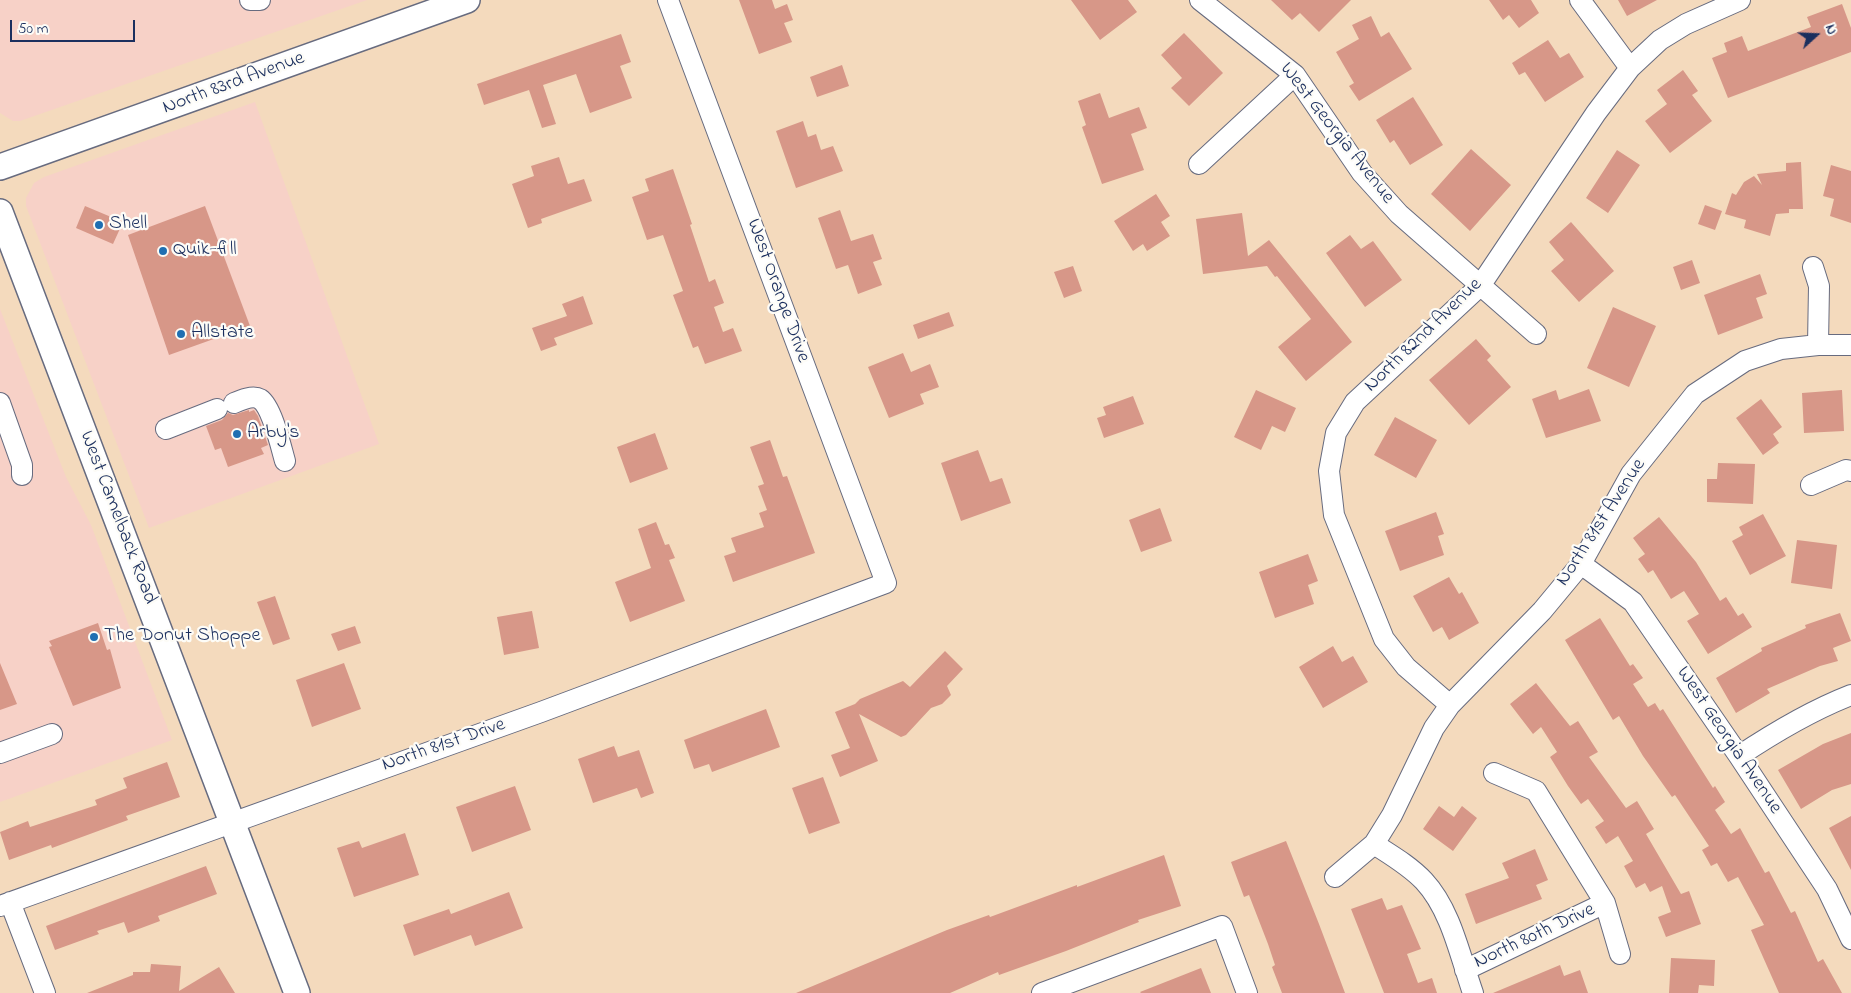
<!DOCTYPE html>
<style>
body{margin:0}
#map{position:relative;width:1851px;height:993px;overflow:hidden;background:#f4dabd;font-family:"Indie Flower",sans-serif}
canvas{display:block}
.north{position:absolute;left:1791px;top:10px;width:50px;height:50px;-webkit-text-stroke:4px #fdfcf7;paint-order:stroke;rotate:70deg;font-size:14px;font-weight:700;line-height:20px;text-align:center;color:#1b2f5e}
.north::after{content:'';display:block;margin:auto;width:18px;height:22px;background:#1b2f5e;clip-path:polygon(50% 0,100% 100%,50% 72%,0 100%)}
.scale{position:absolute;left:10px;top:20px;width:125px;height:22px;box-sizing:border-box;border:2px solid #1b2f5e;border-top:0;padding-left:6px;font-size:15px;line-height:18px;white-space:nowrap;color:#1b2f5e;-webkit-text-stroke:4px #fdfcf7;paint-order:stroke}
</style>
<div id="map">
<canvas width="1851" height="993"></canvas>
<div class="north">N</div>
<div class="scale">50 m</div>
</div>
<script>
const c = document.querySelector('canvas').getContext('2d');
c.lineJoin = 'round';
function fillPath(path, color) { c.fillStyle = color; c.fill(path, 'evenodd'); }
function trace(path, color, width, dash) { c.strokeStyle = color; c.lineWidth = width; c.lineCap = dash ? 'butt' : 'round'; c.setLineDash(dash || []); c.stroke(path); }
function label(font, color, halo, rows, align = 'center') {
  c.font = font + ' "Indie Flower",sans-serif'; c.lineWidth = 4.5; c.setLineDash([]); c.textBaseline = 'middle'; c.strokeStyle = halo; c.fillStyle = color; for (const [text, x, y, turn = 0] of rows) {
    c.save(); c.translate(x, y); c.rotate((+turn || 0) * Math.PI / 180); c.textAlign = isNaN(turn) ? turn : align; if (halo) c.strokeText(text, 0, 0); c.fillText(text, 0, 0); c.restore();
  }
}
fillPath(new Path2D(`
 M0,0H367L20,121H13L0,113Z
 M255,102L379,444L149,528L26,206V198L34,183L44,177Z
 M0,309L66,477L91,525L172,740L0,802Z`), '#f7d1c7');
fillPath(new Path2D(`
 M739,0H772L775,9L787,4L793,20L784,23L792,42L759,54Z
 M1071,0H1128L1137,12L1100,40Z
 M1271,0H1351L1319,32L1300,13L1292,20Z
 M1489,0H1531L1539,13L1519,28L1509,15L1503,20Z
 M1618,0H1657L1627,16Z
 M1842,4L1851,28V52L1728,98L1712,58L1727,52L1724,43L1742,36L1748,51L1811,27L1807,17Z
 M1371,16L1381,37L1389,32L1412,69L1359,101L1349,86L1354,83L1336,52L1359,39L1352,25Z
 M1184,33L1223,73L1189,106L1171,88L1182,78L1161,55Z
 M621,34L631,62L620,66L632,98L590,113L576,74L543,85L556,124L542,128L529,90L484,105L477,84Z
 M1548,40L1560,58L1569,53L1584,77L1545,102L1525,72L1519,75L1512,63Z
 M842,65L849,86L817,97L810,77Z
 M1683,70L1698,91L1692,95L1712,121L1670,153L1645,121L1667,104L1657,90Z
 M1100,93L1109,118L1139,107L1147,128L1131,134L1144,170L1102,184L1082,127L1086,125L1078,101Z
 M1413,97L1443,145L1410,165L1394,140L1390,143L1376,120Z
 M803,121L808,137L816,134L821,150L833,146L843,171L796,188L776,131Z
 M1471,149L1511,185L1470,231L1431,194Z
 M1617,150L1640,165L1608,213L1586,198Z
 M559,157L568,184L584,179L592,201L541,219L542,223L528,228L512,184L534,176L531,166Z
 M1801,162L1803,209H1789V213L1776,214L1770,236L1744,228L1746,220L1725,214L1732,193L1736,195L1744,182L1754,176L1762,185L1757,174L1786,171V163Z
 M1831,165L1851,171V223L1830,216L1834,199L1823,196Z
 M673,169L692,224L690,225L709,282L715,279L724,303L714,307L723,332L733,328L742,351L705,364L698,346L693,348L673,295L683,291L663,235L647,240L632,197L649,191L645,179Z
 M1156,194L1170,216L1161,222L1170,236L1147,251L1143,244L1133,251L1114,221Z
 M1705,205L1722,211L1715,230L1698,224Z
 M85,206L123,222L113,244L76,228Z
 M205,206L250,326L169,355L128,235Z
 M840,210L851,241L873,234L882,259L873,262L882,285L858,294L848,265L836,269L818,218Z
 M1242,213L1248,256L1269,240L1352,342L1306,381L1278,347L1311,319L1277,276L1275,277L1267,266L1203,274L1196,219Z
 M1571,222L1614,271L1579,302L1551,271L1564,260L1549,242Z
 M1350,235L1361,249L1373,241L1402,280L1365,307L1326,253Z
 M1692,260L1700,283L1681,290L1673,267Z
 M1073,266L1082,291L1064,298L1054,272Z
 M1760,274L1767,294L1756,298L1763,318L1718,335L1704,295Z
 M583,296L593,324L554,338L557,345L541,351L532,328L567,316L562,304Z
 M1613,307L1656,326L1629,387L1587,368Z
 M949,312L954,326L918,339L913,325Z
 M1476,339L1491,356L1487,360L1511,387L1469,425L1429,380Z
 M903,353L911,372L930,364L939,387L920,394L924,404L889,418L868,367Z
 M1589,389L1601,421L1546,438L1532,399L1556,390L1559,400Z
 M1256,390L1296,408L1285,432L1272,426L1261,450L1234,437Z
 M1842,390L1844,431L1804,433L1802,393Z
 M1133,396L1144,424L1104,438L1097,418L1106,415L1103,407Z
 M1761,399L1782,427L1773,434L1779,443L1763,455L1736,418Z
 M249,410V412L254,410L258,416L268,445L261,448L264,454L228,467L221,448L215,450L206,426L222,420L228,413L233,415Z
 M1395,417L1437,440L1416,478L1374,455Z
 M655,433L668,469L630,483L617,447Z
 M770,440L783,477L787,476L815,553L733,582L724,556L736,552L731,538L764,527L759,513L767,510L758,486L764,484L750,447Z
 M978,450L990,482L1002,478L1011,503L961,521L941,463Z
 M1718,463L1755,464L1753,504L1707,502V479H1717Z
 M1160,508L1172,541L1141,552L1129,520Z
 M1436,512L1444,534L1438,536L1444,555L1400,571L1385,531Z
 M1763,514L1786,556L1750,575L1732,541L1743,535L1739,527Z
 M1659,517L1696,562L1720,601L1726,597L1738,616L1743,613L1752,627L1708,654L1687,621L1699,614L1684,591L1671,599L1653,570L1648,573L1638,559L1645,554L1633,538Z
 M656,522L665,545L669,544L675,558L669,560L685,601L630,622L615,582L651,568L638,529Z
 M1797,540L1837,545L1832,589L1791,583Z
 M1308,554L1318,581L1308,585L1314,604L1275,618L1259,572Z
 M1449,577L1459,594L1462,592L1479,623L1449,640L1442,627L1433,632L1413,596Z
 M275,596L290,639L273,645L257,602Z
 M532,611L539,648L504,655L497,617Z
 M1840,613L1851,641L1833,648L1838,661L1820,666L1767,689L1770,693L1736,713L1716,678L1762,651L1761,648L1806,628L1805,625Z
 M1600,618L1630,666L1633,664L1643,678L1633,684L1648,707L1655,703L1660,711L1663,709L1713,788L1715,786L1725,802L1715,810L1731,834L1740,828L1765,873L1769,871L1791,913L1795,911L1818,962L1823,959L1842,993H1779L1751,930L1764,925L1738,877L1728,882L1717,863L1711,866L1702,850L1709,846L1675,795L1672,797L1643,756L1619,716L1613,720L1565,640Z
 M98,623L107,650L110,649L121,688L73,706L49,647L52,646L49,641Z
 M355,626L361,643L338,651L331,634Z
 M1333,646L1342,662L1353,656L1368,682L1323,708L1299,667Z
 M945,651L963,669L947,686L951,695L942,704L931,708L906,735L901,737L859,714L878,761L840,777L831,755L850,748L835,712L855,704L860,699L903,681L910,687Z
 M0,663L17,704L0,710Z
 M344,663L361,709L312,727L296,680Z
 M1536,683L1570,726L1578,721L1598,752L1589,757L1626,808L1637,801L1654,829L1646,834L1681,894L1689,891L1701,924L1666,937L1658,917L1671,912L1662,886L1650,892L1645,883L1636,888L1624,866L1633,861L1618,836L1606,844L1595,827L1604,821L1588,799L1581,804L1568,786L1550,757L1557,752L1541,727L1533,734L1510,704Z
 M766,709L780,747L712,772L709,764L694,769L684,740Z
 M1851,733V784L1832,790L1801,809L1778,770L1823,744Z
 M614,746L618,757L639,750L654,793L641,798L637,788L593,803L578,759Z
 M167,762L180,797L126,816L128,820L52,848L51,845L9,860L0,832L28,821L30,827L97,805L95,800L127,788L123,778Z
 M823,777L840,823L809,834L792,788Z
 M515,786L531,830L472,852L456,807Z
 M1439,806L1454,817L1462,806L1477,818L1453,851L1423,829Z
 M1851,816V870L1829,828Z
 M405,833L419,875L354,897L337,848L359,841L362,848Z
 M1286,841L1319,924L1345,993H1282L1272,967L1275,965L1268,944L1249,895L1244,897L1231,862Z
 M1535,849L1548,880L1536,885L1542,899L1476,924L1465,894L1509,878L1502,863Z
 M1164,855L1181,906L1138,920L1139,922L1066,951L999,975L998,972L950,993H796L947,930L989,915L990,917L1077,885V887Z
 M206,866L217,894L158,916L160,921L128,933L124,922L97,931L99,934L55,950L46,926Z
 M509,892L523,928L475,946L471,935L414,956L403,925L449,909L451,914Z
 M1382,898L1387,910L1402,905L1421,949L1407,954L1418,983L1432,978L1437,993H1384L1351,909Z
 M1671,958L1715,960L1714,986L1699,985L1698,993H1669Z
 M151,964L181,966L179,991L219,967L235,993H87L133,975V972H150Z
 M1560,965L1564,976L1580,970L1588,993H1493Z
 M1201,968L1211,993H1141L1140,992Z`), '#d79788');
const minor = new Path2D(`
 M250,0H260
 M1200,0L1295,75L1362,173L1399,214L1536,334
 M1580,0L1630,68
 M1199,164L1295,75
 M1813,267L1819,286L1818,345
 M0,403L22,465V475
 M234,403C241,400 253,395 260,399C272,407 281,447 285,461
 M166,429L217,409
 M1811,485L1846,470L1851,471
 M1581,564L1633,602L1739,756L1827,889L1851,939
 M1450,705L1406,667L1384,639L1334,515L1329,471L1336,433L1355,402L1480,286L1596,113L1630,68L1660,40L1686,24L1740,0
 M0,753L52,734
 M1739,756C1775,732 1810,711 1851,695
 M1494,773L1536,791L1605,903L1620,954
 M1374,844C1391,855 1410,866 1424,881C1451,910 1460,956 1473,993
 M1335,877L1374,844L1392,815L1434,728L1450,705L1542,611L1581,564L1631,474L1695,394L1745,361L1781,349L1818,345H1851
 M10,902L45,993
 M0,906L541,712L886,583L668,0
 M1465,970L1605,903
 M1042,993L1222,926L1247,993`);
const major = new Path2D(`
 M0,167L467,0
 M0,212L297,993`);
trace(minor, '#676b7f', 22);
trace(major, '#676b7f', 28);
trace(minor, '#fff', 20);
trace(major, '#fff', 25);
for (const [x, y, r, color] of [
 [99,225,5,"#1f6fb2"],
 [163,251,5,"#1f6fb2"],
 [181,334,5,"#1f6fb2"],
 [237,434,5,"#1f6fb2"],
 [94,637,5,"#1f6fb2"]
]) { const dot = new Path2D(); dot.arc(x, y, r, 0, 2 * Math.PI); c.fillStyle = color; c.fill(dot); trace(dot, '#fdfcf7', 2); }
label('20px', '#1b2f5e', '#fdfcf7', [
 ["North 83rd Avenue",234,84,-20],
 ["West Georgia Avenue",1336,134,52],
 ["West Orange Drive",777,291,70],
 ["North 82nd Avenue",1424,336,-44],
 ["West Camelback Road",117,518,69],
 ["North 81st Avenue",1602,523,-57],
 ["West Georgia Avenue",1728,741,56],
 ["North 81st Drive",444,746,-19],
 ["North 80th Drive",1535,937,-25]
]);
label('20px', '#1b2f5e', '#fdfcf7', [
 ["Shell",109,225],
 ["Quik-fill",173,251],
 ["Allstate",191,334],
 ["Arby's",247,434],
 ["The Donut Shoppe",104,637]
], 'left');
</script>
